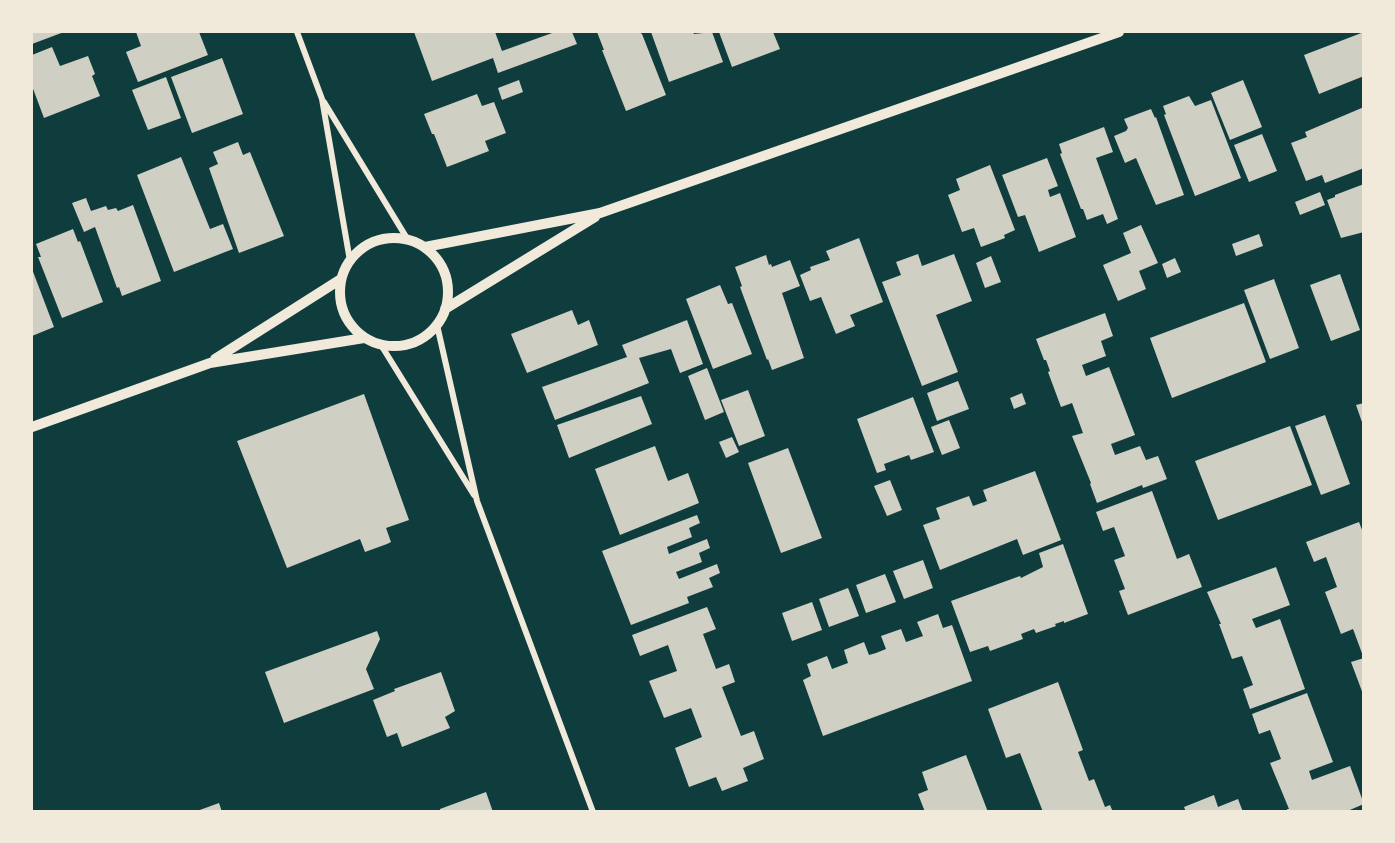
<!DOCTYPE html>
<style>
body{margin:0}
#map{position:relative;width:1395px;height:843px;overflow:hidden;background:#0f3d3e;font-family:Rubik,sans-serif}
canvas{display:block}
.frame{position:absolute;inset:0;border:33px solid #f1e9da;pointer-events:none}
</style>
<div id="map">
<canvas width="1395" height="843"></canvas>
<div class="frame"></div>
</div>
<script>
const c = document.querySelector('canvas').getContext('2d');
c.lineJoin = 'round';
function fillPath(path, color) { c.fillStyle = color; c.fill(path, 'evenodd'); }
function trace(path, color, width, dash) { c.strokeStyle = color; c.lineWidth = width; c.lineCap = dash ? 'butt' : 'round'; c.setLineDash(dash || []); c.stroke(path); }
fillPath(new Path2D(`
 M32,32H64L32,44Z
 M136,32H199L208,55L138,82L126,52L141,46Z
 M414,32H495L502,51L555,32H572L577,44L498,73L493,58L432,81Z
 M597,32H639L642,34L666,95L626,111L602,50H604Z
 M651,32H693L694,34L712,32L723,62L669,82Z
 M719,32H773L780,49L732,67Z
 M1364,32V76L1319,94L1304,55Z
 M52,47L60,66L88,56L95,74L92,76L100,96L44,118L32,86V55Z
 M222,58L243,114L192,133L171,77Z
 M166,77L181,118L148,130L132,90Z
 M519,80L523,92L502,100L498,88Z
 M1243,80L1262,127L1230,140L1211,93Z
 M477,94L482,106L494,102L506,133L485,141L489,151L447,167L434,134H432L424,114Z
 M1189,96L1195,106L1211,100L1241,178L1195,196L1164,115L1166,114L1163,106Z
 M1364,107V168L1325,183L1322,175L1306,181L1291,143L1307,137L1305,132Z
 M1151,109L1155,118L1156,117L1184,195L1156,205L1136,158L1125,163L1114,136L1126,131L1128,128L1124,119Z
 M1104,127L1113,152L1096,158L1118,219L1107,224L1103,214L1087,220L1083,209H1081L1060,154L1062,153L1059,144Z
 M1262,134L1277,171L1249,182L1234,145Z
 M238,142L243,155L250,152L284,236L239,253L209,168L218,164L213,152Z
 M181,157L210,229L223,224L233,249L174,272L137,175Z
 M1047,158L1058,186L1048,190L1050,197L1060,193L1076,237L1039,252L1025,215L1018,217L1002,175Z
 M990,165L1015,230L1004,235L1005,238L981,247L974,228L962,232L948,195L960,190L956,179Z
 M1364,184V232L1341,238L1327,200L1335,197V195Z
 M1320,192L1325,205L1300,215L1295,202Z
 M86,198L91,211L106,206L108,210L116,208L118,211L133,205L161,281L122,296L119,287L117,288L95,227L84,232L72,203Z
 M1141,225L1158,263L1139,271L1146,289L1118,301L1103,265L1131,253L1123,233Z
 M73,229L78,242L80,241L103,302L62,318L38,257H41L36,244Z
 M1259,234L1263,246L1236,256L1232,244Z
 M859,238L883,302L850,315L855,326L836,334L821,297L810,301L800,275L811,270L810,267L830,260L826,251Z
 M918,254L922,266L954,254L972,301L936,315L958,372L922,386L882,282L901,275L896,262Z
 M766,255L769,265L771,264L772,267L790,260L800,286L782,293L804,358L772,370L768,359L767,360L740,287L742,286L735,267Z
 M991,256L1001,282L985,288L976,263Z
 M1175,258L1181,272L1167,278L1162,264Z
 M32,269L54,327L32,336Z
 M1340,274L1360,330L1331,341L1310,285Z
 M1274,279L1299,348L1270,359L1244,290Z
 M720,285L728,304L732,303L752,354L713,369L686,299Z
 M1244,303L1266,362L1172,398L1150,338Z
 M572,310L578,325L589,320L598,345L527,373L511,334Z
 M1105,313L1113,336L1101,341L1106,356L1082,365L1086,376L1109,367L1135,435L1111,444L1115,455L1140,446L1146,460L1158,456L1167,479L1143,488L1142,485L1097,503L1090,484L1091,483L1072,436L1083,433L1072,403L1061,407L1048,372L1050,371L1046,360H1044L1036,339Z
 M687,320L703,364L680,373L671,349L639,358L649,383L555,420L542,387L627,357L622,345Z
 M707,368L724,412L705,420L688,376Z
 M958,381L969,409L937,421L927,393Z
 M748,390L765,436L739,446L721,400Z
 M1022,393L1026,404L1014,409L1010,398Z
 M364,394L409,520L386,528L391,542L387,544L365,552L360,539L287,568L237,441Z
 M641,396L652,424L569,458L557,425Z
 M913,397L934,452L911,460L909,455L884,464L886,470L877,473L857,419Z
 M1364,403V425H1363L1356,405Z
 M1325,415L1350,484L1321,495L1295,426Z
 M949,420L960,448L942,455L931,427Z
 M1290,426L1312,485L1218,520L1195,461Z
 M732,437L739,452L726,458L719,442Z
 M655,446L668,481L688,473L699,503L620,535L595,469Z
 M788,448L822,538L781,553L748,463Z
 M1035,471L1061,540L1023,555L1017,539L940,570L923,525L940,519L936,508L969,496L973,506L987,501L983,490Z
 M890,480L902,510L887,516L874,486Z
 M1152,491L1177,559L1189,554L1202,587L1128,615L1119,591L1125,589L1114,560L1125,556L1114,527L1103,531L1096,512Z
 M697,515L700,523L689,528L692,537L667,547L669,554L707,539L710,548L699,553L702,562L676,572L679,579L717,564L720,573L709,578L713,587L687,597L689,603L631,625L602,551Z
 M1359,522L1364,535L1363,656L1353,629L1341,634L1325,592L1337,587L1326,557L1314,562L1306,542Z
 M1063,544L1088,614L1064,623V621L1055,624L1056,626L1036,633L1034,629L1021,634L1023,639L990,651L988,646L970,652L951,601L1020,576L1021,578L1043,567L1039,553Z
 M923,560L933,588L904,599L893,571Z
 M1276,567L1290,605L1252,619L1256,628L1280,619L1305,689L1250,709L1243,689L1253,685L1242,656L1232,659L1219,624H1221L1207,592Z
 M885,574L896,602L866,613L856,585Z
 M848,588L859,616L829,627L819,599Z
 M812,602L822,630L792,641L782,613Z
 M707,607L716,629L703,634L716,669L729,664L735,682L722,687L741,736L754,731L764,759L743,768L748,781L722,791L716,777L689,787L675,748L702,737L691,708L664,718L649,681L677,671L668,645L640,656L632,635Z
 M938,614L943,628L952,625L972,681L823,736L803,680L811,676L807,664L827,656L832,669L848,663L844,650L864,642L869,655L876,653L886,649L881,636L901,629L906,642L923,636L917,622Z
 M377,631L380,639L366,669L374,689L284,723L265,672Z
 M1364,658V694H1363L1351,662Z
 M441,672L455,711L445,717L450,728L402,747L397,733L387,737L373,700L395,691L394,689Z
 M1058,682L1083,750L1078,752L1089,781L1094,779L1105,807L1110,805L1113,812H1043L1020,753L1006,758L988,709Z
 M1307,693L1333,762L1309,771L1312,780L1350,766L1364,804L1345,812H1288L1287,809H1289L1270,763L1281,759L1270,730L1259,734L1252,714Z
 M966,755L988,812H925L918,794L928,790L922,772Z
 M486,792L493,812H440V809Z
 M1214,795L1218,807L1238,799L1243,812H1186L1184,807Z
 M219,803L222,812H197V811Z`), '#cfcfc3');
trace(new Path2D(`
 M297,32L322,99L350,261
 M324,102L408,240
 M437,325L477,501L593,812
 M381,345L474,495`), '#f1e9da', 6);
trace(new Path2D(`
 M340 292a54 54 0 1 1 108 0a54 54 0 1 1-108 0Z
 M425,247L600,213L1119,32
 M445,309L595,217
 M215,359L341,279
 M32,427L210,363L364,338`), '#f1e9da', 10);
</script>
